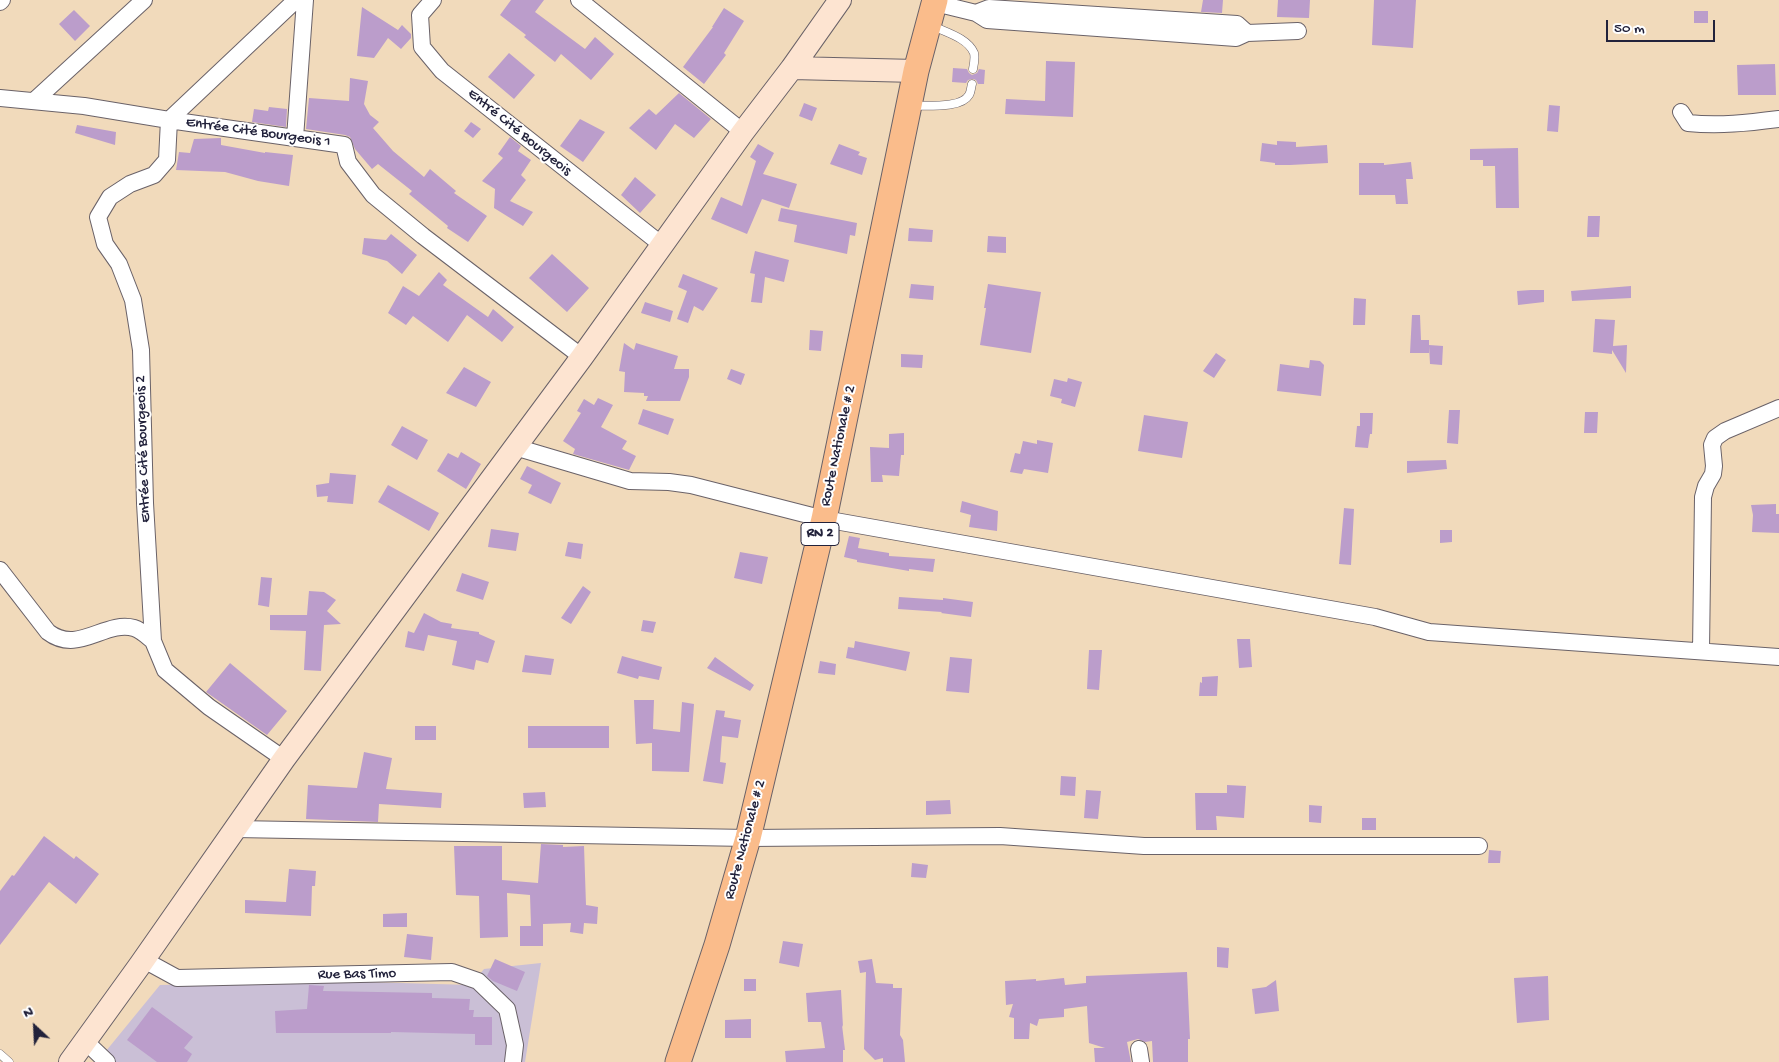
<!DOCTYPE html>
<meta charset="utf-8">
<style>
body{margin:0}
#map{position:relative;width:1779px;height:1062px;overflow:hidden;background:#f1dabb;font-family:"Gochi Hand",sans-serif}
canvas{display:block}
.north{position:absolute;left:10px;top:1002px;width:50px;height:50px;-webkit-text-stroke:4px #fff;paint-order:stroke;rotate:335deg;font-size:14px;font-weight:700;line-height:20px;text-align:center;color:#22223b}
.north::after{content:'';display:block;margin:auto;width:18px;height:22px;background:#22223b;clip-path:polygon(50% 0,100% 100%,50% 72%,0 100%)}
.scale{position:absolute;left:1606px;top:20px;width:109px;height:22px;box-sizing:border-box;border:2px solid #22223b;border-top:0;padding-left:6px;font-size:15px;line-height:18px;white-space:nowrap;color:#22223b;-webkit-text-stroke:4px #fff;paint-order:stroke}
</style>
<div id="map">
<canvas width="1779" height="1062"></canvas>
<div class="north">N</div>
<div class="scale">50 m</div>
</div>
<script>
const c = document.querySelector('canvas').getContext('2d');
c.lineJoin = 'round';
function fillPath(path, color) { c.fillStyle = color; c.fill(path, 'evenodd'); }
function trace(path, color, width, dash) { c.strokeStyle = color; c.lineWidth = width; c.lineCap = dash ? 'butt' : 'round'; c.setLineDash(dash || []); c.stroke(path); }
function label(font, color, halo, rows, align = 'center') {
  c.font = font + ' "Gochi Hand",sans-serif'; c.lineWidth = 4; c.setLineDash([]); c.textBaseline = 'middle'; c.strokeStyle = halo; c.fillStyle = color; for (const [text, x, y, turn = 0] of rows) {
    c.save(); c.translate(x, y); c.rotate((+turn || 0) * Math.PI / 180); c.textAlign = isNaN(turn) ? turn : align; if (halo) c.strokeText(text, 0, 0); c.fillText(text, 0, 0); c.restore();
  }
}
fillPath(new Path2D(`
 M541,963L525,1062H97L160,985L332,981L471,985L484,969Z`), '#cabfd6');
fillPath(new Path2D(`
 M511,0H544L535,12L585,49L595,37L614,54L591,80L561,54L555,62L524,37L526,35L500,15Z
 M1203,0H1223L1222,13L1201,12Z
 M1278,0H1310L1309,18L1277,17Z
 M1374,0H1416L1413,48L1372,45Z
 M362,7L398,30L402,25L411,34V38L401,49L388,38L374,58L357,56Z
 M724,8L744,21L724,53L726,55L704,84L683,67L713,27H712Z
 M74,10L90,26L75,41L59,24Z
 M1694,11H1708V23H1694Z
 M509,53L535,75L514,99L488,77Z
 M1046,61L1075,62L1073,117L1005,114L1006,99L1045,101Z
 M1775,64L1776,95H1738L1737,65Z
 M953,68L967,69L969,73L972,75L977,73L979,69L985,70L984,84H978L976,80L973,79L968,80L966,83L952,82Z
 M350,78L368,81L364,104L370,115L379,122L373,128L393,151L424,177L430,169L456,191L454,193L487,216L468,242L447,228L448,226L409,194L412,191L378,164L372,169L355,149L350,137L345,135L306,129L309,98L349,101Z
 M679,93L711,119L694,138L675,124L656,150L629,128L649,109L656,115Z
 M804,103L817,108L812,121L799,116Z
 M1549,105L1560,106L1558,132L1547,131Z
 M269,107L287,109L286,127L252,122L254,109L268,111Z
 M580,119L605,132L583,162L560,146Z
 M471,122L481,129L473,138L464,131Z
 M77,125L116,132L115,145L75,133Z
 M510,137L521,146L518,151L531,160L521,175L526,180L510,201L533,212L523,226L494,208L495,189L482,181L503,158L498,154Z
 M221,138V145L265,153V152L293,155L289,186L258,181L225,172L176,170L179,152L190,153L194,139Z
 M1277,141L1296,142V147L1327,145L1328,163L1290,165H1275V163L1260,161L1262,143L1277,145Z
 M758,144L774,153L763,174L797,184L789,208L762,199L747,234L711,219L721,197L742,206L756,161L750,157Z
 M839,144L860,152L858,155L867,158L862,175L830,164Z
 M1518,148L1519,208H1496L1495,166H1483V160H1470V149Z
 M1411,162L1413,179H1406L1408,204H1396L1395,195H1359V163H1384V165Z
 M635,177L656,195L640,213L621,195Z
 M781,208L857,223L855,236L850,235L847,254L794,242L797,225L778,221Z
 M1588,216H1600L1599,237H1587Z
 M909,228L933,230L932,242L908,241Z
 M391,234L417,255L402,274L387,261L362,254L364,238L386,240Z
 M988,236L1006,237V253L987,252Z
 M755,251L789,260L784,282L765,277L762,303L751,302L755,274L750,273Z
 M552,254L589,288L567,312L529,278Z
 M439,272L447,280L443,285L488,317L493,309L514,327L502,342L467,315L448,342L413,316L406,325L388,313L403,286L419,296Z
 M683,274L718,288L703,311L694,306L688,323L677,319L687,291L678,287Z
 M911,284L934,286L933,300L909,298Z
 M988,284L1041,292L1031,353L980,345L986,308H984Z
 M1631,286V298L1572,301L1571,291Z
 M1531,290H1544V302L1518,305L1517,291Z
 M1354,298L1366,299L1365,325H1353Z
 M645,302L673,311L670,322L641,313Z
 M1412,315H1420L1421,340H1429V345L1443,346L1442,365L1430,364L1429,346V353H1410Z
 M1595,319L1615,320L1613,346L1627,345L1626,373L1612,350V354L1593,352Z
 M810,330L823,331L821,351L809,350Z
 M624,343L634,350L636,343L678,356L674,369H689V377L680,401H646L648,396H644V393L624,392L625,372L619,371Z
 M1216,353L1226,360L1214,378L1203,371Z
 M901,354L923,355L922,368L901,367Z
 M1310,360L1320,361L1324,365L1321,396L1277,391L1280,364L1309,368Z
 M464,367L491,382L476,407L446,393Z
 M731,369L745,374L741,385L727,379Z
 M1068,378L1082,382L1075,407L1061,403L1062,399L1050,396L1054,379L1067,382Z
 M598,398L613,405L601,427L627,441L622,449L636,456L629,470L573,454L575,449L563,441L581,413L577,411L584,399L594,405Z
 M643,409L674,419L668,435L638,424Z
 M1449,410H1460L1458,444L1447,443Z
 M1585,412H1598L1597,433H1584Z
 M1360,413H1373L1372,434H1370L1368,448L1355,447L1357,426H1360Z
 M1144,415L1188,422L1182,458L1138,451Z
 M402,426L428,440L417,460L391,445Z
 M904,433V455H901L899,476L882,475L883,482H871L870,447L889,448V434Z
 M1037,440L1053,443L1048,473L1024,469L1022,474L1010,472L1015,453L1020,454L1023,441L1037,444Z
 M461,452L481,464L466,489L437,471L448,453L458,458Z
 M1446,460L1447,469L1407,473V461Z
 M527,466L561,483L551,504L528,493L532,485L520,479Z
 M330,473L356,475L353,504L327,502L328,496L317,497L316,485L329,483Z
 M388,485L439,513L429,531L378,502Z
 M962,501L998,511L997,531L969,527L971,515L960,512Z
 M1776,504V514H1779V533L1752,532L1753,515L1751,505Z
 M1344,508L1354,509L1351,565L1339,564Z
 M491,529L519,533L516,551L488,547Z
 M1440,530H1452V542L1440,543Z
 M849,536L860,538L858,548L889,553V556L935,559L933,572L909,569V571L857,562V560L844,557Z
 M568,542L583,544L581,559L565,556Z
 M740,552L768,557L762,584L734,578Z
 M462,573L489,582L483,600L456,591Z
 M261,577L272,578L269,607L258,605Z
 M583,586L591,592L571,624L561,618Z
 M309,591L324,592L336,600L327,611L341,624L324,625L321,671L304,670L306,631L270,630V615H307Z
 M899,597L943,600V598L973,602L971,617L941,613L942,612L898,609Z
 M424,613L441,622L452,624L451,628L479,632V634L495,641L488,663L476,660L474,670L452,665L457,641L428,635L424,651L405,647L408,631L414,633Z
 M643,620L656,622L653,633L641,631Z
 M1237,639H1250L1252,667L1239,668Z
 M855,641L910,652L906,671L846,658L848,647L854,648Z
 M1089,650H1102L1099,690L1087,689Z
 M525,655L554,659L551,675L522,672Z
 M622,656L662,667L659,680L639,676L638,679L617,673Z
 M715,657L754,685L750,691L707,668Z
 M950,657L972,659L969,693L946,691Z
 M820,661L836,664L835,675L818,673Z
 M230,663L287,711L267,735L206,692Z
 M1218,676L1217,696H1199L1200,682L1202,683V677Z
 M634,700H654L653,729L680,732L682,702L694,704L689,772L652,771V743L636,744Z
 M716,710L725,711L724,717L741,720L738,738L722,736L720,762L726,763L723,784L703,781Z
 M415,726H436V740H415Z
 M528,726H609V748H528Z
 M364,752L392,758L386,789L442,793L441,808L379,804L378,822L306,819L308,785L357,788Z
 M1061,776L1076,777L1075,796L1060,795Z
 M1227,785L1246,786L1244,818L1216,816L1217,830H1196L1195,793H1227Z
 M1086,790L1101,791L1098,819L1084,818Z
 M545,792L546,807L524,808L523,793Z
 M950,800L951,814L926,815V801Z
 M1309,805L1322,806L1321,823L1309,822Z
 M1362,818H1376V830H1362Z
 M44,836L74,859L76,856L99,874L76,904L49,882L0,945V891L12,875L14,876Z
 M541,844L563,845V847L584,846L586,905L598,907L597,924L584,923L583,934L570,932L571,923L543,924V946H520V926H531L530,895L507,893L508,937L480,938L479,896L456,895L454,846H502V880L538,883Z
 M1489,850L1501,851L1500,863H1488Z
 M912,863L928,865L926,878L911,877Z
 M289,869L316,871L315,886H312L311,916L245,913V900L286,902Z
 M407,913V927H383V914Z
 M407,934L433,937L431,960L404,957Z
 M783,941L803,944L799,967L779,963Z
 M1217,947L1229,948L1228,968L1217,967Z
 M495,959L525,972L517,991L493,981L487,976Z
 M872,959L876,983L893,984V988H902L900,1035L903,1040L905,1062H883V1058L875,1060L864,1049L866,972L860,973L858,961Z
 M1187,972L1190,1039H1188V1062H1153L1152,1041L1145,1042L1138,1039L1127,1042L1131,1062H1095L1094,1048H1105L1089,1043L1087,1006L1064,1009V1017L1039,1019L1037,1026L1030,1023L1029,1039H1014V1018L1009,1017L1013,1004L1006,1005L1005,981L1036,979V981L1064,978L1065,985L1086,983V976Z
 M1548,976L1549,1020L1517,1023L1514,978Z
 M744,979H756V991H744Z
 M1276,980L1279,1011L1255,1014L1252,989L1266,987Z
 M309,985L324,986L323,991L432,993V998L470,999L469,1010H474L473,1017H492V1045H475V1034L391,1032V1033H276L275,1011L307,1009Z
 M841,990L843,1027L842,1025L845,1050H843V1062H786L785,1051L825,1048L821,1022H808L806,993Z
 M152,1007L193,1037L184,1048L192,1054L187,1062H157L127,1040Z
 M751,1019V1038H725V1020Z`), '#bb9dcb');
const service = new Path2D(`
 M933,26C945,32 968,38 974,53C975,57 974,64 973,69
 M912,106C926,105 961,109 969,95C971,92 971,87 972,84
 M0,1054L9,1062`);
const minor = new Path2D(`
 M433,0L420,15L422,47L442,71L662,245
 M579,0L743,132
 M0,2L2,0
 M935,3L976,13L987,20L1236,38L1247,33L1298,31
 M976,13L989,8L1237,24L1247,33
 M0,98L84,106L169,120L344,145L348,162L373,195L423,236L582,357
 M34,101L144,0
 M1681,112L1688,123C1719,126 1748,123 1779,119
 M295,138L305,0
 M515,447L630,481L669,482L691,485L824,519L1375,617L1429,632L1779,657
 M0,570L48,632C78,655 105,620 134,628C141,630 147,636 153,641
 M1701,651L1703,497L1706,486L1713,474L1714,466L1712,445L1715,438L1725,431L1779,408
 M284,759L209,707L165,670L153,641L145,503L141,350L133,300L119,264L105,244L98,217L110,197L130,184L154,175L167,160L169,120L296,0
 M235,829L748,838L1000,836L1144,846H1479
 M144,960L177,978L452,972L478,981L507,1009L515,1045L513,1062
 M85,1041L107,1062
 M1139,1049L1141,1062`);
const secondary = new Path2D(`
 M792,68L916,71
 M70,1062L140,965L284,759L582,357L743,132L792,68L840,0`);
const primary = new Path2D(`
 M678,1062L717,945L748,838L824,519L916,71L935,0`);
trace(service, '#6a6268', 9);
trace(minor, '#6a6268', 18);
trace(secondary, '#6a6268', 24);
trace(primary, '#6a6268', 27);
trace(service, '#fff', 8);
trace(minor, '#fff', 16);
trace(secondary, '#fde4d1', 22);
trace(primary, '#fabc8b', 25);
for (const [x, y, w] of [
 [820,534,38]
]) { const box = new Path2D(); box.roundRect(x - w / 2, y - 11.5, w, 23, 4); c.fillStyle = '#fff'; c.fill(box); trace(box, '#22223b', 1); }
label('bold 14px', '#22223b', null, [
 ["RN 2",820,534]
]);
label('15px', '#22223b', '#fff', [
 ["Entrée Cité Bourgeois 1",258,133,8],
 ["Entré Cité Bourgeois",519,133,39],
 ["Route Nationale # 2",839,446,-78],
 ["Entrée Cité Bourgeois 2",144,449,-92],
 ["Route Nationale # 2",746,840,-75],
 ["Rue Bas Timo",357,975,-1]
]);
</script>
